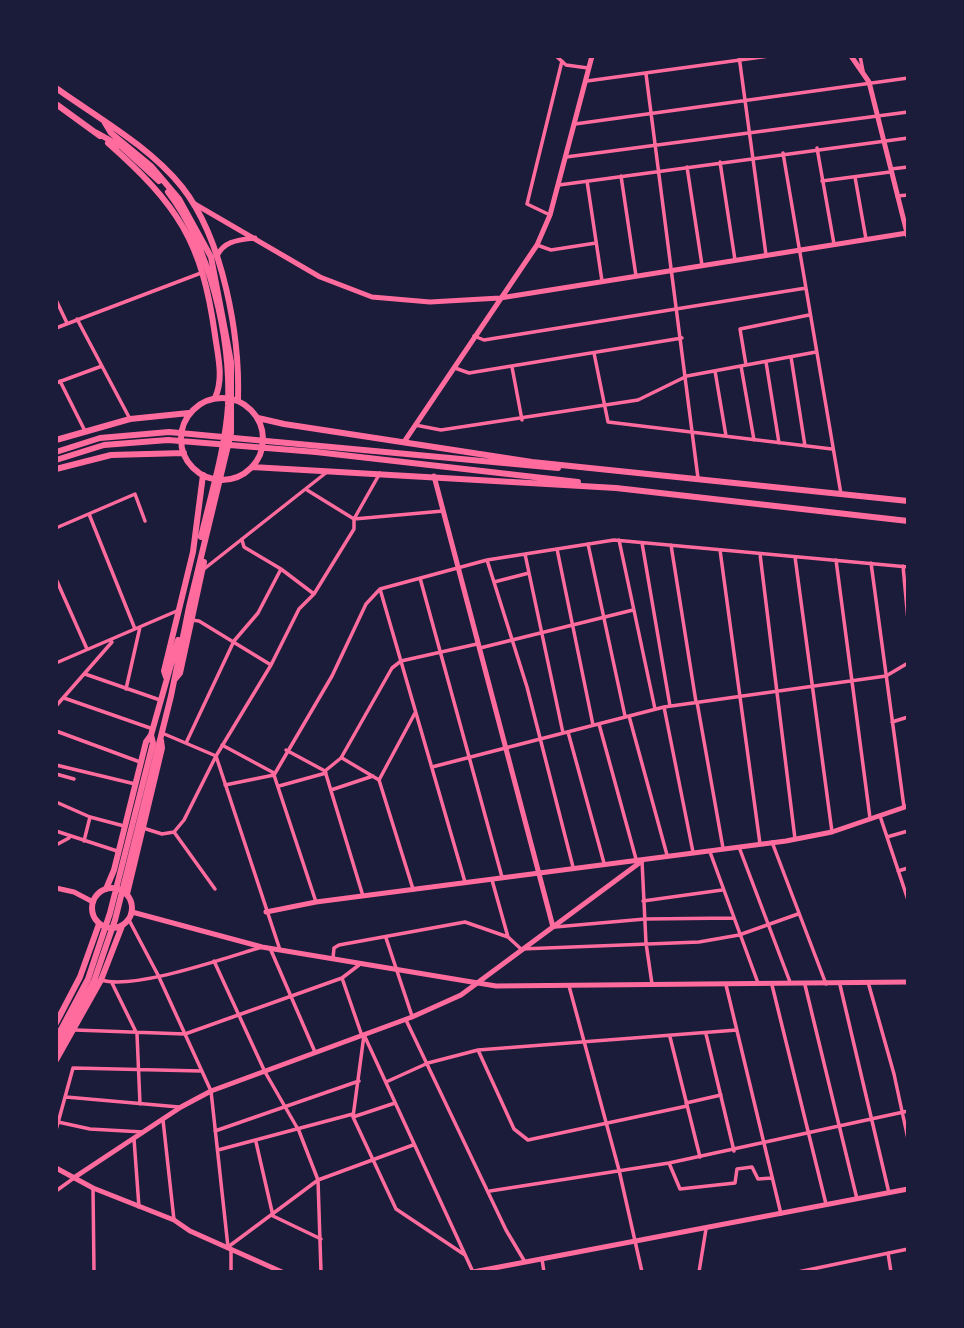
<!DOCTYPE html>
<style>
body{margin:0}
#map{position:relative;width:964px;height:1328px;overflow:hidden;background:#1b1b3a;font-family:"Nunito Sans",sans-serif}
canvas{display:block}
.frame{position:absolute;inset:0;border:58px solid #1b1b3a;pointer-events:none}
</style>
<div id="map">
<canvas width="964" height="1328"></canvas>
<div class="frame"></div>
</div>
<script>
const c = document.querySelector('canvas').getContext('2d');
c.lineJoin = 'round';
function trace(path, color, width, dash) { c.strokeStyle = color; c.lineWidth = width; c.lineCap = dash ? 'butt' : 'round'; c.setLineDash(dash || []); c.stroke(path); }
trace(new Path2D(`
 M556,56L566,65L588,68
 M739,56L766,255
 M860,56L863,71
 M646,74L698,478
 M587,81L769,56
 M575,124L908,78
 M817,148L834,244
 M783,153L841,494
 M566,157L908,112
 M720,162L735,260
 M687,167L702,265
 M891,169L908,167
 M621,176L636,276
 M855,177L866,239
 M587,181L602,281
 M822,181L890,172
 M559,185L908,138
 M897,196L908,195
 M550,215L527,204L562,61
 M537,245L551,250L596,243
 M56,300L67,323
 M77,319L130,419
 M56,328L201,273
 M474,336L484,340L806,288
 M594,353L608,422L832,449
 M791,357L805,446
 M766,362L779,443
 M746,365L740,329L809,315
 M741,366L754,440
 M512,367L522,420
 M455,368L469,373L682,338
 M715,371L726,436
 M60,381L85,431
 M56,383L102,366
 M415,425L441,430L638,400L687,376L816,352
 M307,490L354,519L443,511
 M89,514L135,629
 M56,528L135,494L145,521
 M242,540L244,547L281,569L314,594
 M619,540L655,709
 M642,543L670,706
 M588,544L625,716
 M671,545L696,702
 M557,549L593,725
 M720,550L760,844
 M525,554L563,733
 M760,554L795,839
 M795,557L832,832
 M487,560L527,687L573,867
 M836,560L870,818
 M871,563L904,807
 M903,566L908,620
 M204,569L327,472
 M420,578L502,877
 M56,579L87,649
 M494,582L529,573
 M380,589L465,882
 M191,620L199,621L271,665
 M480,648L633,610
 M56,663L179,610
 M85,674L160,700
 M126,689L140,627
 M64,698L153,729
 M697,702L723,848
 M56,706L112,642
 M664,707L693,852
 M629,716L667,855
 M892,722L908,717
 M599,724L636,859
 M56,731L140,762
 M568,732L604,863
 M162,733L216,756L280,950
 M186,743L234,641L258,613L281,569
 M222,745L274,773
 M286,750L325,771
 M342,758L379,780
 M56,765L135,784
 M432,767L664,707L886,676L908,663
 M56,774L74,779
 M225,785L274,775
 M279,786L326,773
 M331,790L373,776
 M56,802L90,817L124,826
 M880,816L908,900
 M143,828L162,834L174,832L184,820L216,756L271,665L299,609L314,594L354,529V519L380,473
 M56,831L117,851
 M174,832L215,889
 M887,837L908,831
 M84,841L90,817
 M772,842L826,984
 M56,845L69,838
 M739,847L790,982
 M710,852L758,983
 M642,861L646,943L652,984
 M898,871L908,868
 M492,880L508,937L521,949L699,942L739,935L798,914
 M413,889L379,780L415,713
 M363,896L325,771L341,758L392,668L401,661L477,644
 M643,901L722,890
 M316,902L274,775L332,676L366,604L380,589L487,560L614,540L908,567
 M129,920L158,975L211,1091L228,1247L318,1180L413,1145
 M555,927L645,919L733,918
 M386,938L412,1016
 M270,948L315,1052
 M333,958L334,948L339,945L465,922L508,937
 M214,961L265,1072L299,1131L318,1180L321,1272
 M342,978L362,1036
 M101,980C135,990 225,958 262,947
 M868,982L894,1074L908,1139
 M112,983L137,1034L140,1104
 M726,985L781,1214
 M772,985L826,1204
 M805,985L857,1199
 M840,985L889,1193
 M569,986L619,1170L642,1272
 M406,1020L506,1230L525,1262
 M75,1030L185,1034L342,978L359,965
 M706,1034L734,1151
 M364,1035L353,1117L396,1209L465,1255
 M365,1037L473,1272
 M670,1037L700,1157
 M478,1050L514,1129L528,1140L687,1106
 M386,1082L428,1063L478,1050L737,1030
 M66,1097L179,1107
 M686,1103L721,1095
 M353,1117L395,1103
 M163,1120L174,1220
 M58,1122L90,1129L143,1132
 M56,1130L73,1068L201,1071
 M215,1131L359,1081
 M134,1139L139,1207
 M256,1142L273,1216L321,1239
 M218,1150L353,1114
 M669,1163L680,1189L735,1183L737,1169L752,1167L758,1179L772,1178
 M93,1188L94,1272
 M56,1191L74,1178
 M490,1191L669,1163L908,1111
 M231,1250V1272
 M888,1253L891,1272
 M542,1259L544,1272
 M699,1272L706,1229
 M798,1272L908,1249`), '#ff6b9d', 3.5);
trace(new Path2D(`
 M434,476L553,927
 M266,912L316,902L786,841L832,832L908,806
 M75,1177L181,1107L211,1091L412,1017L461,995L642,861`), '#ff6b9d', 5);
trace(new Path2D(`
 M851,56L869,82L908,237
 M193,203L320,277L372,297L430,302L500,298L907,233
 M217,256C224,240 240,240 255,238
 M404,442L537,245L550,215L592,56
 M56,888L74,892L93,902
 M132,912L262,947L496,986L908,982
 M56,1168L93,1188L174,1220L190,1231L282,1272
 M473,1272L908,1189`), '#ff6b9d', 5);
trace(new Path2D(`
 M56,88C98,118 149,146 182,187C223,239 240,335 238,400
 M56,104L100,136
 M97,133L122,147L159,181
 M108,143C178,205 202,241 215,335C218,357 224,378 215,398
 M168,192C210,247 231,337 228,406C225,450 211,494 201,537
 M181 439a41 41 0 1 1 82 0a41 41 0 1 1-82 0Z
 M258,418L284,424L532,462L908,501
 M56,440L130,419L189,413
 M56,452L100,438L169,432L558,468
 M56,460L104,445L168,440L316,452L578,482
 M252,467L616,488L908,521
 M56,469L111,455L184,453
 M166,677L164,671L193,552L203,475
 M175,679L180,673L204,562
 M92 908a20 20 0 1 1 40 0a20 20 0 1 1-40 0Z
 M106,889L114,870L146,742L151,735
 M127,894L162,748L161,740
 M56,1023L80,977L99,924
 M56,1039L88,979L110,913L153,743L151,735L178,640
 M56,1050L94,981L115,920L171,696L189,607L231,433V362L211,257L179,199L151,166L111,133L105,123
 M56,1060L101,980L122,926`), '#ff6b9d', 6);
</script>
